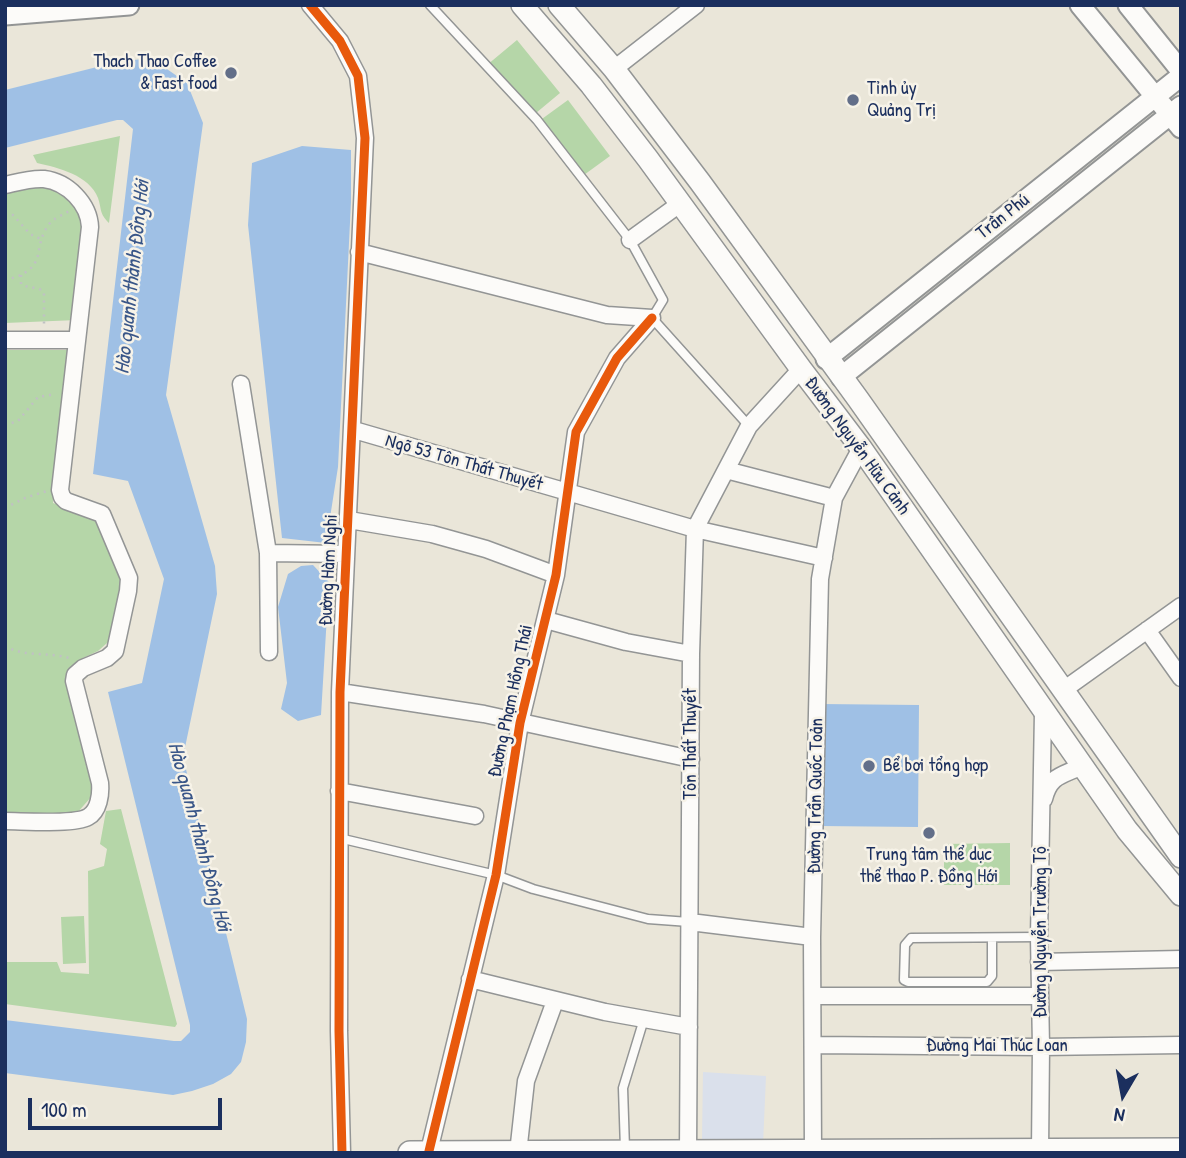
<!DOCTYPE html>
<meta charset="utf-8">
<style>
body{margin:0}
#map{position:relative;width:1186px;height:1158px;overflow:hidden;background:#eae6d9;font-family:"Patrick Hand",sans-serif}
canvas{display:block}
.frame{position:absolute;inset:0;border:7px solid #1b2f5e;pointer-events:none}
.north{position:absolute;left:1088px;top:1060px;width:70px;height:70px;-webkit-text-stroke:5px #f7f3e8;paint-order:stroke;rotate:190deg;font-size:19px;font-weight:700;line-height:28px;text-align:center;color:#1b2f5e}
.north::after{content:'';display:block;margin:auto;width:24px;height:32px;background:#1b2f5e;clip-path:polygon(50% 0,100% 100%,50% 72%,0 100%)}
.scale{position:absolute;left:28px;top:1098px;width:194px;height:32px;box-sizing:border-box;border:4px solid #1b2f5e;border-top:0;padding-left:9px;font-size:21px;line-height:24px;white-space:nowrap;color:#1b2f5e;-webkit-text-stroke:5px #f7f3e8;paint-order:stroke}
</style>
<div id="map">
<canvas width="1186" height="1158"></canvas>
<div class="frame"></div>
<div class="north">N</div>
<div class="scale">100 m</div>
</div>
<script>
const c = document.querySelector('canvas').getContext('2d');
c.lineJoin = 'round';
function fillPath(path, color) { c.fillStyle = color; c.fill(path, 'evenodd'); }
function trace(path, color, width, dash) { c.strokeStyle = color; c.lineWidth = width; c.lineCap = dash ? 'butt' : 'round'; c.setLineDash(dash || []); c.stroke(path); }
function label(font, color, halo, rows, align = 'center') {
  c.font = font + ' "Patrick Hand",sans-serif'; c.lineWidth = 5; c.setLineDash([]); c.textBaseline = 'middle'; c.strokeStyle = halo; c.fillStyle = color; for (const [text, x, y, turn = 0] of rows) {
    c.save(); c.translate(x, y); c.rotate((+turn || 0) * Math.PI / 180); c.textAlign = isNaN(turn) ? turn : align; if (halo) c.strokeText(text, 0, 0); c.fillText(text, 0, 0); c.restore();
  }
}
fillPath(new Path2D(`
 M703,1072L766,1076L763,1144L702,1141Z`), '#dae0eb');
fillPath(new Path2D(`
 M517,40L560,93L530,118L487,65Z
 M568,100L610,156L577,180L535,124Z
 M120,136L109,223C99,213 102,210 98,198C89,175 59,168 37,163L33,155Z
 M39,186L54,187L84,213L77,320L5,323V190Z
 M5,350H70L53,503L98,518L124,579L115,636L98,651L83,658L72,669L97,785L92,796L77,813L5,816Z
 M121,809L177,1024L175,1027L5,1004V962H57L61,972L89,974L88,871L104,866L107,849L100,844L106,811Z
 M1010,843V885H944V844Z
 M84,916L86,963L63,964L61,917Z`), '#b5d6a8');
fillPath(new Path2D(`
 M151,58L187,83L203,123L166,395L215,566L217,594L183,757L247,1019L246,1042L241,1062L231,1074L213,1084L192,1091L173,1095L5,1073V1020L174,1041H181L190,1032V1025L108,692L142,683L164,579L128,481L93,474L133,129L123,120H117L5,148V90L117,62Z
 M302,146L351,150V202L338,467L326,543L282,538L248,225L252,163Z
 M313,565L329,582L321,715L298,721L281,709L287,683L278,607L288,574L301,566Z
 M821,704L919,705L918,827L820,826Z`), '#9fc0e5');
const service = new Path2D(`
 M430,5L537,120L630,240L663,300L652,318L749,426
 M339,838L496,875L533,889L648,919L689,922
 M992,938V976L987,982H908L904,980L905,945L911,938L1039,937
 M625,1149L623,1088L644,1019`);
const minor = new Path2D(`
 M310,5L340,41L358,76L365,138L340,692L339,1031L342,1153
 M614,69L696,5
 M5,185C18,182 31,178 44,179C68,182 89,204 90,227L60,490L62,497L66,501L102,514L129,578L128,591L115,651L107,658L83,668L75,675L74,681L100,783C101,794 99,811 88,817C74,825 23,821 5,821
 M630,240L681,203
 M359,252L607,315L652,318
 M5,340H77
 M241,384L268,553L346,554
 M354,430L695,529L824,558
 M726,470L834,498
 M349,520L432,534L486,549L556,575
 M268,553L269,652
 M546,620L626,642L691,654
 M1147,630L1181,678
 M1062,691L1181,606
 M340,692L484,714L691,759
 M339,791L475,816
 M1044,799C1050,775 1062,776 1082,766
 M690,922L812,937
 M1039,962L1181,959
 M470,979L605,1012L689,1027
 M813,996H1040
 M814,1045L1041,1047L1181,1045
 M429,1151L496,875L520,723L556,575L576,432L617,358L652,318
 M1040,1151L1041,1047L1039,937L1043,712
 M688,1152L691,654L695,529L749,426L801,369
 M813,1152L812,937L820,579L834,498L861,448
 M518,1153L526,1081L555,1001`);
const tertiary = new Path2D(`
 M1080,5L1181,128
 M1128,5L1181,71
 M5,15L129,5
 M826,359L1181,76
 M841,377L1181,106`);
const secondary = new Path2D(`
 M522,5L591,85L648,159L801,369L861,448L1127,830L1181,895
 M559,5L614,69L700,182L858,399L1181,857`);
const primary = new Path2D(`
 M410,1153L1181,1150`);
trace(service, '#939595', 11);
trace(minor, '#939595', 19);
trace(tertiary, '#939595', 23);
trace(secondary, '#939595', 24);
trace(primary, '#939595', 26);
trace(new Path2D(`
 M5,217L13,215L30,234L43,240
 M21,275V284C29,289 38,286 44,292V325
 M5,280C52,269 30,247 50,223C54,218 63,215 69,211
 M5,425L18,421L38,397L56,394
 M5,508L25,498L47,491
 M5,594V606
 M5,646C25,658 50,651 72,659`), '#c0c1c3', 2.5, [2, 5]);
trace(service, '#fcfbf9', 8);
trace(minor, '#fcfbf9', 16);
trace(tertiary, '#fcfbf9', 19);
trace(secondary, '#fcfbf9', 21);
trace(primary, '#fcfbf9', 23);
trace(new Path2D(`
 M310,5L340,41L358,76L365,138L340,692L339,1031L342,1153
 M429,1151L496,875L520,723L556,575L576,432L617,358L652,318`), '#e8590c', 9);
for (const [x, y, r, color] of [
 [231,73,7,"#636f89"],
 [853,100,7,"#636f89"],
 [869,766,7,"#636f89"],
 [929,833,7,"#636f89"]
]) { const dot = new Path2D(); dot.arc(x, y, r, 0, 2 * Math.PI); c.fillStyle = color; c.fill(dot); trace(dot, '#f7f3e8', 2.5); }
label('19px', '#1b2f5e', '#f7f3e8', [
 ["Thach Thao Coffee",217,62,"right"],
 ["& Fast food",217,84,"right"],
 ["Tỉnh ủy",867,89],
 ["Quảng Trị",867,111],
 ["Bể bơi tổng hợp",883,766],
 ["Trung tâm thể dục",929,855,"center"],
 ["thể thao P. Đồng Hới",929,877,"center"]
], 'left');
label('19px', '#1b2f5e', '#f7f3e8', [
 ["Trần Phú",1003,217,-38],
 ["Đường Nguyễn Hữu Cảnh",857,446,54],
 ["Ngõ 53 Tôn Thất Thuyết",464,463,16],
 ["Đường Hàm Nghi",329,570,-87],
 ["Đường Phạm Hồng Thái",511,701,-78],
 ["Tôn Thất Thuyết",691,744,-90],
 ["Đường Trần Quốc Toản",816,796,-89],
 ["Đường Nguyễn Trường Tộ",1041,932,-90],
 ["Đường Mai Thúc Loan",997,1046]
]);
label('italic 21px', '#395688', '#f7f3e8', [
 ["Hào quanh thành Đồng Hới",133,277,-84],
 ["Hào quanh thành Đồng Hới",199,837,75]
]);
</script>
